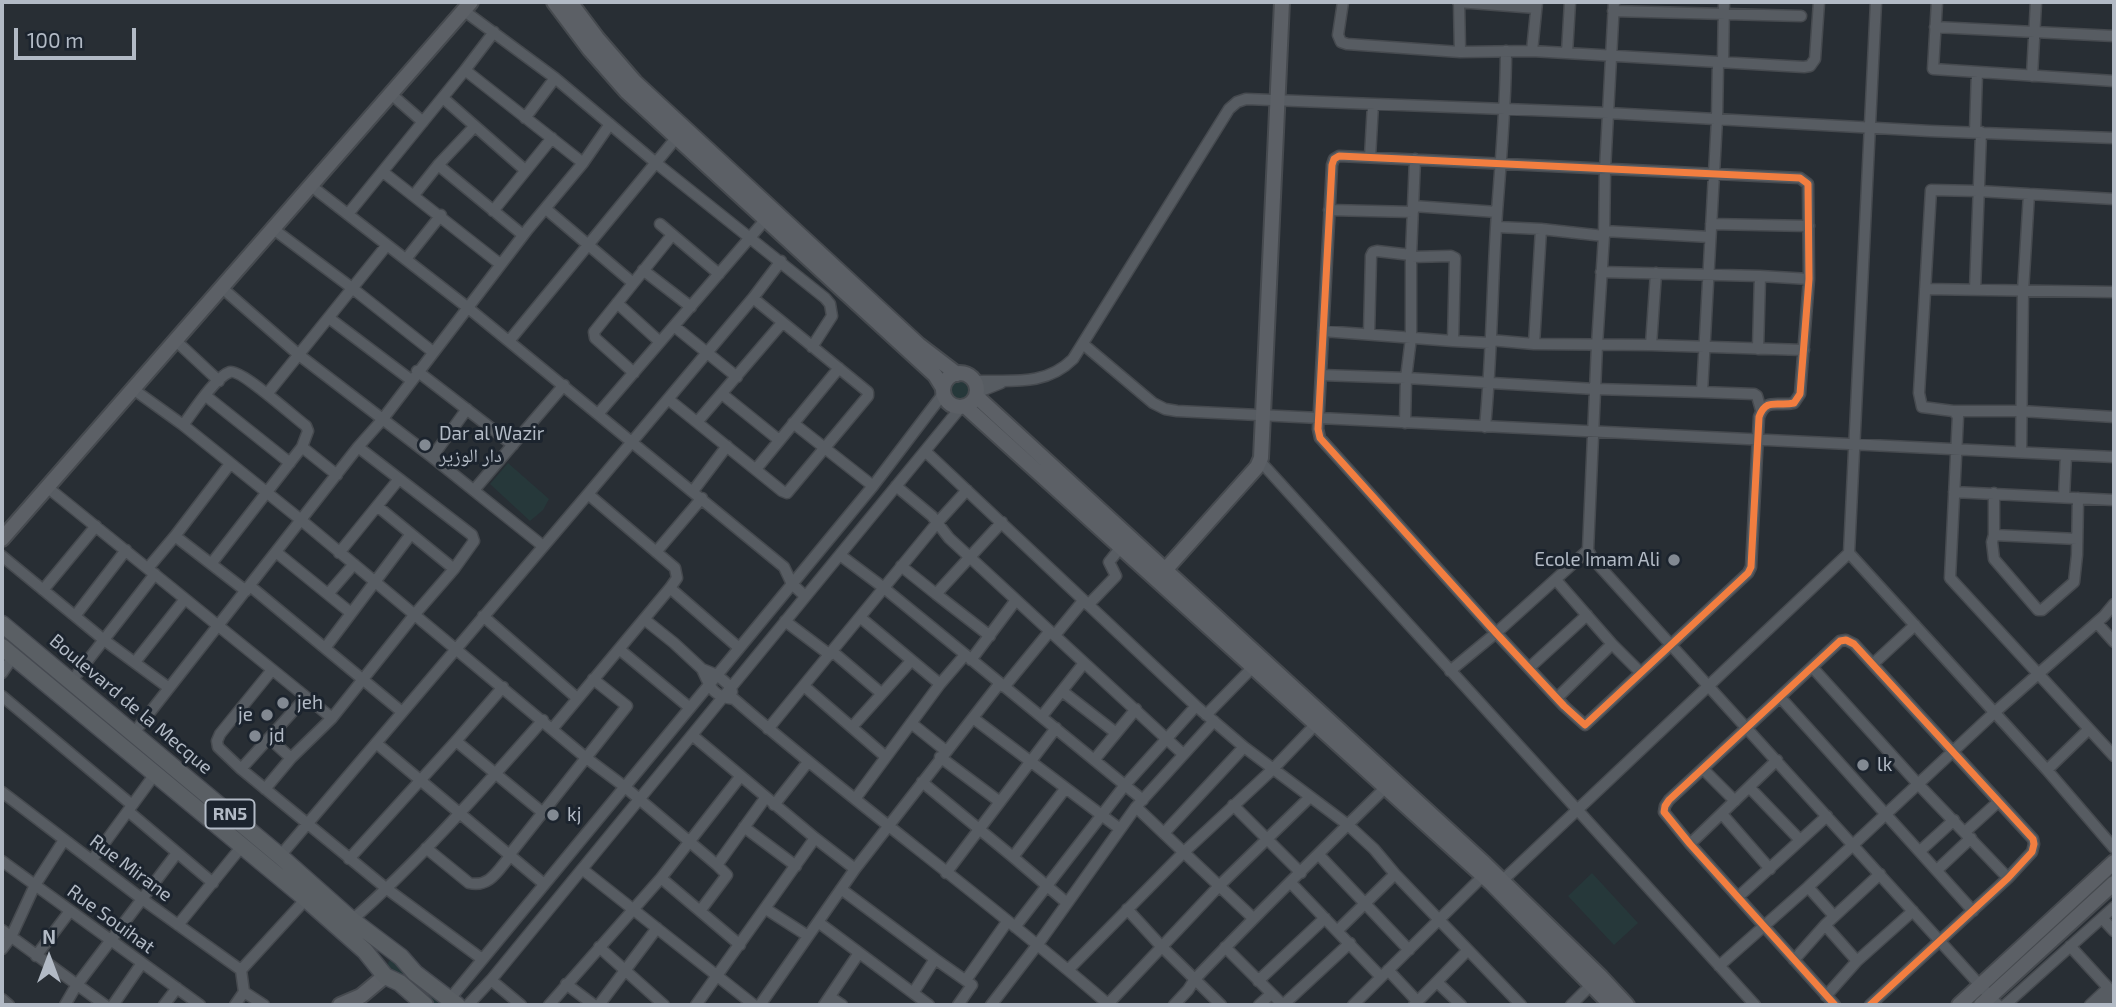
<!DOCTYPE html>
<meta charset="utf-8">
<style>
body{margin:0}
#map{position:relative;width:2116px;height:1007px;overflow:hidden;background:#282e34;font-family:"Exo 2",sans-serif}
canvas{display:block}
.frame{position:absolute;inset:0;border:4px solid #b2bac5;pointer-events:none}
.north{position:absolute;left:14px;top:923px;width:70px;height:70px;-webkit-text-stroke:5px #1c242e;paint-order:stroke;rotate:0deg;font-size:19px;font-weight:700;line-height:28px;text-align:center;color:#b2bac5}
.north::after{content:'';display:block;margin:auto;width:24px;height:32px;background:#b2bac5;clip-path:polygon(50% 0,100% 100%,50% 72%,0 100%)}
.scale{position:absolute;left:14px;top:28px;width:122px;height:32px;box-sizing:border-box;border:4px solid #b2bac5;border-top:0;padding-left:9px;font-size:21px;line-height:24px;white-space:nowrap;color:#b2bac5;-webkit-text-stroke:5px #1c242e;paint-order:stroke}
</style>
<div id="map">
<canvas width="2116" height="1007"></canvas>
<div class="frame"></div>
<div class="north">N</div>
<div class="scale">100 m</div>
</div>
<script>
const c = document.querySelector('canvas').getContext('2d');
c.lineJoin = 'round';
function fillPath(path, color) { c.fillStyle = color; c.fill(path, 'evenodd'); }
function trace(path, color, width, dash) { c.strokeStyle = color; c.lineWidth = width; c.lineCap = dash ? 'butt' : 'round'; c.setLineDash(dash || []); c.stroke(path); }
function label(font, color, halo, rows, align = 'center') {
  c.font = font + ' "Exo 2","Noto Naskh Arabic",sans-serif'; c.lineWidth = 6; c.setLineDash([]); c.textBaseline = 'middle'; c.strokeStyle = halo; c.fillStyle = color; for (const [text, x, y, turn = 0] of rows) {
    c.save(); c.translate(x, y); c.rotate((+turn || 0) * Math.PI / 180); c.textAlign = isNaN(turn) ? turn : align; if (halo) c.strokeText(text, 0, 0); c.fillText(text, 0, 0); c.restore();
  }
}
fillPath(new Path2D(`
 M948 389a13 13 0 1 1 26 0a13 13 0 1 1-26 0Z
 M508,463L549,499L543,510L530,521L490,484Z
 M1592,873L1638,923L1614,945L1568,896Z
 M392,960L443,1005H434L397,972L390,971L387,966L389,961Z`), '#26383a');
const street = new Path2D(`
 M1343,2L1338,35L1341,42L1347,44L1460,52L1532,51L1804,67L1810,66L1815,59L1819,2
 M1458,2L1536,8
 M1459,2L1460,52
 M1614,2L1605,170L1604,236L1597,345L1588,550L1592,558L1998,1005
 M1937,2L1933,69L2114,81
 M463,10L555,78L656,163L825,298L830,304L832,316L812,347
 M1613,11L1801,16
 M1935,27L2114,36
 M1532,51L1537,2
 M1567,53L1570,2
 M1723,62L1724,2
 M465,70L583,163
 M2032,76L2036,2
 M390,93L423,122
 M443,98L525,170
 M525,118L555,78
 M1975,132L1977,72
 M1339,156L1800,178L1808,184L1809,279L1800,394L1794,403C1778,407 1766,397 1759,417L1751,567L1748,573L1585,725L1564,706L1496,633L1320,438L1318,429L1332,165L1334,159Z
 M1370,157L1373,104
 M438,165L523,235
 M383,172L500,264
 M310,185L467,307L784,567L792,584L805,596
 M414,195L438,165L474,127
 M2114,199L1978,191L1931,190L1919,393L1922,407L1953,411L1958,416L1950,578L2114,756
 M1413,206L1497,212
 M546,209L633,283
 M1329,210L1413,212
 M493,211L552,138
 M348,214L465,70L494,32
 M660,224L719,274
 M1711,224L1809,226
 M1497,227L1541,229
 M272,228L352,288L433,352
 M1604,231L1710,237
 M406,259L441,215
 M643,270L691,307
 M1601,272L1760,276L1809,279
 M221,287L299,355L432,457L543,546
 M1925,289L2114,292
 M1975,290L1981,132
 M617,303L660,342
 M329,318L411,380
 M674,326L737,377
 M1323,331L1453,341L1455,258L1451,256L1411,257
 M1369,334L1371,256L1373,252L1377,251L1411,255
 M175,340L219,381
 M1490,340L1534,344L1651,345L1656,273
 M509,341L677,137
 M1453,341L1490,343
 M1083,344L1153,403L1165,409L1177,411L2114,457
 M1534,344L1541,229L1604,236
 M1651,345L1804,350
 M1758,349L1760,276
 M417,371L513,445
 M634,373L595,338L594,332L672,235
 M1321,375L1406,378L1595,389L1702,392L1717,119L1718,63
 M974,381C1010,380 1045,387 1073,359L1229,109L1237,102L1246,99L1608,113L1930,131L2114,138
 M133,389L183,425L301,520L585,757L625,787L717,865L727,875L700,911
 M1702,392L1754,394L1757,396L1761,410
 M976,393L1001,383
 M267,394L387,245
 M722,394L779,440
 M206,396L290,463
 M668,399L782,491L787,493L868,396V392L753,298
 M1953,411H2021L2114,417
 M598,414L766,219
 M698,421L782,323
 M793,423L873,486
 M1405,423L1406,378L1411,338V255L1415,159
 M183,425C193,412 215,377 230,372C241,369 294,417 306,426L308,431L302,447L211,564
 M1485,427C1492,356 1492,284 1497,212C1501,158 1506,105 1506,51
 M302,447L337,475
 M925,451L1196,706L1244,747L1348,825L1374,849L1395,874L1521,1005
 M2021,451L2023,291L2029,194
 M432,457L467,409
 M1260,461L1755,1005
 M756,469L839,368
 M896,486L932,516L949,538L1183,754
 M47,487L332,718
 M474,490L564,385
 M693,491L727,446
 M1954,492L2114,500
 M1994,493V535L1992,542L1994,559L2038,610H2042L2074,582L2077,555L2078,498
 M2064,497L2066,455
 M377,506L454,569
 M1994,535L2077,539
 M175,536L246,591
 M276,552L351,613
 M656,552L702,498
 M339,553L399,479
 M1849,553L2047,770L2114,848
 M840,555L884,588L1143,800
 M2,556L104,640L169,688
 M901,566L936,594
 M148,568L175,536L230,464
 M1556,580L1612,644L1641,673
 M250,586L402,712
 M670,588L739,648
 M43,590L96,526
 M328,594L354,564
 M1088,605L1116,576L1109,562L1121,547
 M75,616L126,550
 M483,616L577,698
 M861,618L940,684
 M644,619L674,643L702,669L717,675L731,687L732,692
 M785,621L830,655
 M2097,623L2114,642
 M1055,635L1083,601
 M990,636L936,594L1002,522
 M325,648L411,534
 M619,649L690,708
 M833,652L881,693
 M971,660L1016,600
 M135,662L185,599
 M1873,664L1915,625
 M1812,667L1918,784L2008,878
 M1529,668L1587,615
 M702,669C710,687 713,697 734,699C856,805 987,899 1109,1005
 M272,670L220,734L217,741L218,747L241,769L387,889L482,959
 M1450,671L1496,633L1588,550
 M2,673L13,657
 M71,682L155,574
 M804,686L886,757
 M1004,687L1050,631
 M1062,691L1116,733
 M2,696L132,805
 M1780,697L1973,911
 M1557,698L1612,644
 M1206,715L1252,668
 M1042,716L1084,663
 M973,718L1120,829
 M911,723L946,751
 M852,727L911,661
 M553,728L670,588L677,578L675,568L588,494
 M768,729L937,523L967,490
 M133,734L358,447L382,420L528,229L583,163L610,124
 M692,735L815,838L855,869
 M269,738L291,758
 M456,741L542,812
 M376,743L544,884
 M940,757L1000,802
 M1094,760L1136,709
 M241,769L306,697
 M1703,769L1735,801
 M2047,770L2089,729
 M922,782L1013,857L1067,903
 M1749,787L1800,840
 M265,789L291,758L332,718L415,614L454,569L474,541L472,535L358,447
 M2,792L142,899L241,970
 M855,799L940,684L965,655
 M774,805L808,762
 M1233,805L1301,873
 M1136,807L1253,918
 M128,811L213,883
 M1722,814L1770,869
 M744,827L796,866
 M1965,832L1998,802
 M1164,833L1244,747
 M1690,844L1777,760
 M426,848L469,883C490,888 498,870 511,855
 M1920,851L1954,820
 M510,854L627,706L593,679
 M1319,855L1409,950
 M280,856L588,494L753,298L781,261
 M1013,857L1065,789
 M349,859L456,741L503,687
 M92,860L155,774
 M2,861L200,1005
 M717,865L766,797
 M582,869L754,1005
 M1937,870L1971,838
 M946,873L1056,728
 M661,878L740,945
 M1502,881L1849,553L1876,2
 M1290,882L1381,977
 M1808,887L1834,916
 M841,889L935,959L972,985L958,1005
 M1738,897L1827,816
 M766,909L808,936
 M1127,909L1161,946L1221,1005
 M2102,918L2114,931
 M352,920C421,859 482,789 543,720
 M818,922L929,1005
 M178,925L242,846
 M1825,925L1857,961
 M1015,927L1125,785L1196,706
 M2,930L105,1005
 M1338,930L1395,874
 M2070,946L2114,994L2101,1005
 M599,947L664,1005
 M1225,947L1283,1005
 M2,949L11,937L35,885L64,840
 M36,956L70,911
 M1794,960L1825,925L1880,874
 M1719,966L1808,887L1995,712L2104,616L2114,604
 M1068,970L1183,853L1273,769L1315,725
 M1388,970L1418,1002
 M491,980L521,1005
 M966,980L1007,922
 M1258,981L1325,918
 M1437,982L1461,1005
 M566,984L594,1005
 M244,992L264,1005
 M913,993L935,959
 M1826,996L1857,961L1913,911
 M830,997L842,1005
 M2,999L9,1005
 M449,1000L873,486L943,394
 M1108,1004L1219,886L1310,797
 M65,1005L76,986L177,853
 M113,1005L142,963
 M164,1005L177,988
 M235,1005L244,992L241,970L306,899
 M468,1005L491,980L961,407
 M549,1005L661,878L740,777
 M599,1005L657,928
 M696,1005L815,838
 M760,1005L855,869L1000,683
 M824,1005L859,953
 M991,1005L1038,944L1136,807L1214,721
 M1174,1005L1188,990L1195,979C1257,914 1321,851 1385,788
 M1259,1005L1271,994
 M1283,1005L1350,943
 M1353,1005L1483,876
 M1414,1005L1468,950
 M1571,1005L1592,984
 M1835,1005L1690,844L1664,812L1665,806L1669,800L1840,641L1846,640L1854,644L2033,839L2034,844L2032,852L2008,878L1870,1005
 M2005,1005L2114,907
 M2090,1005L2108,988`);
const secondary = new Path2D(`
 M554,2L590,50L626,91L935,375L943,388
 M570,2L597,38L635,82L919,345L957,374
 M943 390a17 17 0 1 1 34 0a17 17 0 1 1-34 0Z
 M976,396L1485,864L1601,977L1627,1005
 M965,406L1491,883L1611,1005
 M2,539L471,2
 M1166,569L1257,467L1261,458L1282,2
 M340,1005L361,996L385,976
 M1959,1005L2114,862
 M1981,1005L2114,883`);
const primary = new Path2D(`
 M2,624L280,856L352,920L401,957L415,973L457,1005
 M2,647L306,899L365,951L385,976L400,983L425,1005`);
trace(street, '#464a4f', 13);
trace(secondary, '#464a4f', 18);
trace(primary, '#464a51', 19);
trace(street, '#575c62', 10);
trace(secondary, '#5c6066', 14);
trace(primary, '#5a5f64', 16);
trace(new Path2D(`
 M1339,156L1800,178L1808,184L1809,279L1800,394L1794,403C1778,407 1766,397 1759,417L1751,567L1748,573L1585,725L1564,706L1496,633L1320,438L1318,429L1332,165L1334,159Z
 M1835,1005L1690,844L1664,812L1665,806L1669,800L1840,641L1846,640L1854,644L2033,839L2034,844L2032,852L2008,878L1870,1005`), '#f27e40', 7);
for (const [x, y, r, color] of [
 [425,445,7,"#828992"],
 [1674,560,7,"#828992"],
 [283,703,7,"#828992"],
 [267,715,7,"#828992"],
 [255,736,7,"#828992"],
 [1863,765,7,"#828992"],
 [553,815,7,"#828992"]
]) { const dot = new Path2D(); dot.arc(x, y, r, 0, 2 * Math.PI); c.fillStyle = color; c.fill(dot); trace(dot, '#1c242e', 2.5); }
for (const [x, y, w] of [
 [230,814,49]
]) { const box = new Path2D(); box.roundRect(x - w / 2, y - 14.5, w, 29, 5); c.fillStyle = '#1c242e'; c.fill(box); trace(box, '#b2bac5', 2); }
label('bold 18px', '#b2bac5', null, [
 ["RN5",230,814]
]);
label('19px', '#b2bac5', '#1c242e', [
 ["Dar al Wazir",439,434],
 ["دار الوزير",439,456],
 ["Ecole Imam Ali",1660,560,"right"],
 ["jeh",297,703],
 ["je",253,715,"right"],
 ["jd",269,736],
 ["lk",1877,765],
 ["kj",567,815]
], 'left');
label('19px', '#b2bac5', '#1c242e', [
 ["Boulevard de la Mecque",131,704,40],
 ["Rue Mirane",131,868,37],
 ["Rue Souihat",111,919,36]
]);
</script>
